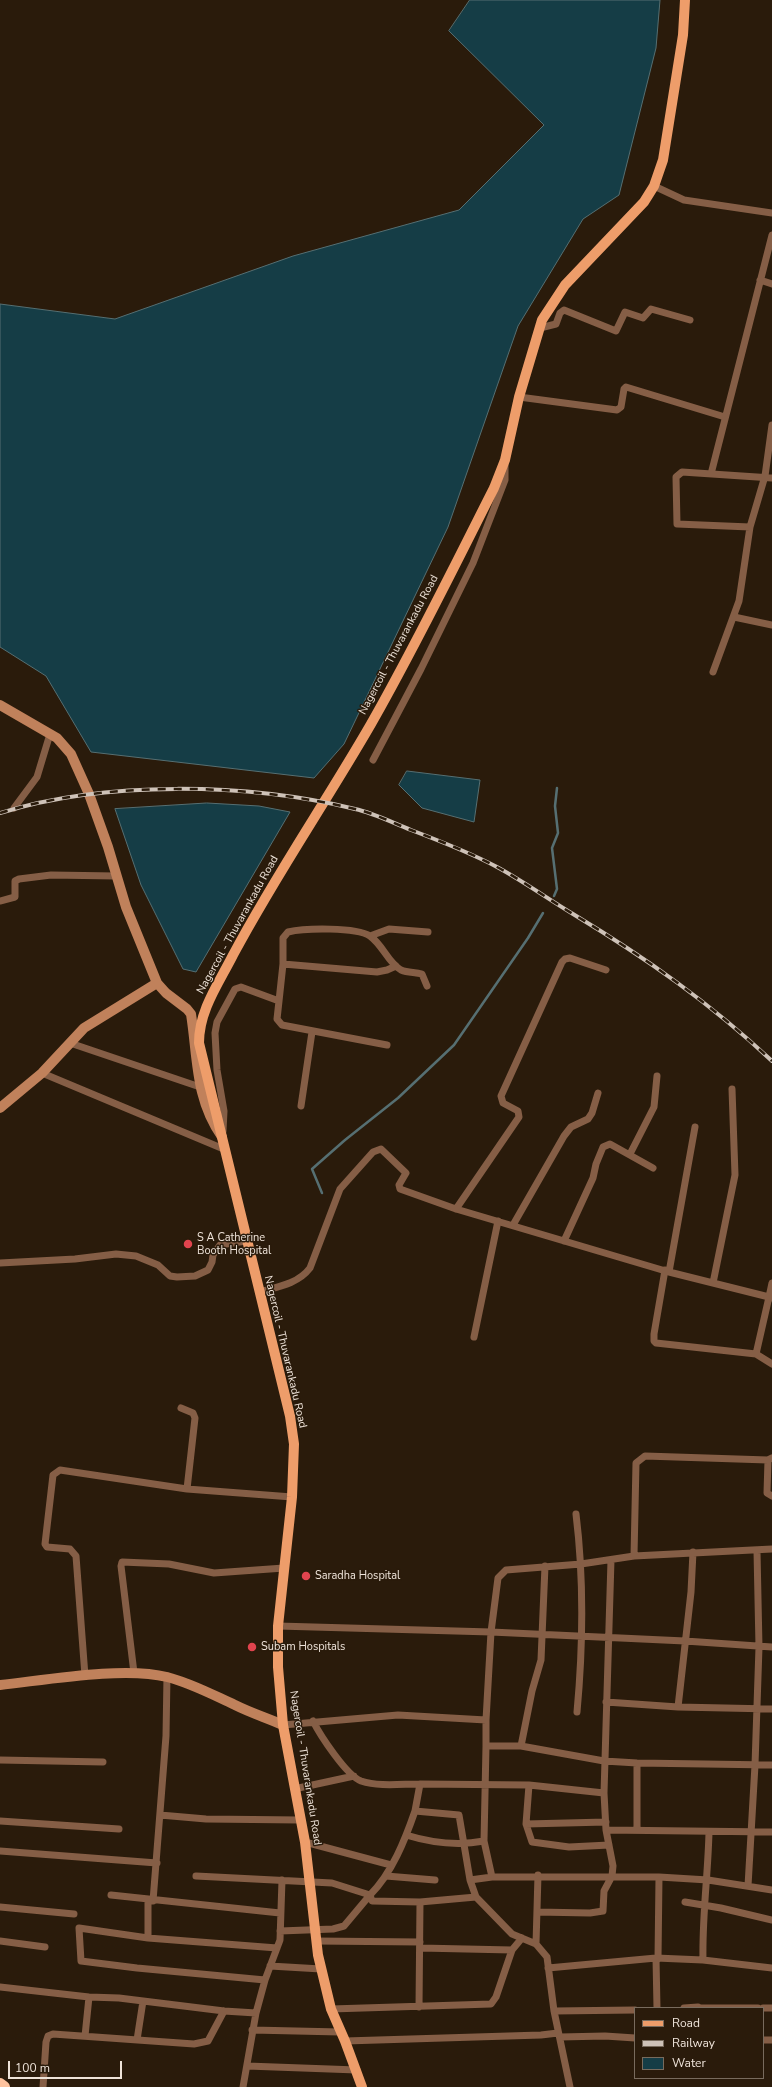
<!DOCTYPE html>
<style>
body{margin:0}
#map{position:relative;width:772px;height:2087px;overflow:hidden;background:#2a1b0b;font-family:"Nunito Sans",sans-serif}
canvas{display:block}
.legend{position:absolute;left:634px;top:2007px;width:130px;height:72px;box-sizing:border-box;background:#2a1b0b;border:1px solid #786b5d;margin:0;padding:5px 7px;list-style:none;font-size:12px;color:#eee3d9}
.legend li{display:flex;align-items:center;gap:8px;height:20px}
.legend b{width:20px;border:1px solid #786b5d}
.scale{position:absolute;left:8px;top:2061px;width:114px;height:18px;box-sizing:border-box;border:2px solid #eee3d9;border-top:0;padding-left:5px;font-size:12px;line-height:14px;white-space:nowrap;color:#eee3d9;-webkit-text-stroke:3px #2a1b0b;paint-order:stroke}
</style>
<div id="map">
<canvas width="772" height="2087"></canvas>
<ul class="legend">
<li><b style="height:5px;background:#ee9d6a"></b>Road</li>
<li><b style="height:5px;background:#cec2b8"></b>Railway</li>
<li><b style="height:11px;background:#153d46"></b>Water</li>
</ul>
<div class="scale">100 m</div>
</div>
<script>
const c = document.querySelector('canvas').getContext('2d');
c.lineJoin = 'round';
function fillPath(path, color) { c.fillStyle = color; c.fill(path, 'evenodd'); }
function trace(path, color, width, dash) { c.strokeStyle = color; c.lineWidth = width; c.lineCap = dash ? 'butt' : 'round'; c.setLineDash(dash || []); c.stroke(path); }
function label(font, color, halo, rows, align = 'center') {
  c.font = font + ' "Nunito Sans",sans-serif'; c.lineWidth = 3; c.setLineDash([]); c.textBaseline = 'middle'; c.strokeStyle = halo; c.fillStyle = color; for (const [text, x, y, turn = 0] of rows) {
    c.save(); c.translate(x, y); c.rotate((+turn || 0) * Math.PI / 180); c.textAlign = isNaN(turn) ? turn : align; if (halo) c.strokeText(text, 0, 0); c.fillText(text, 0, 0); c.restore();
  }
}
const water = new Path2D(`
 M470,0H660L656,48L619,195L583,219L518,326L448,527L344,744L314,778L91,752L46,676L0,647V304L115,319L293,256L459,210L544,125L449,31Z
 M407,771L480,780L474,822L422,808L399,785Z
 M207,803L259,806L290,812L196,972L183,969L141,885L115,809Z`);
fillPath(water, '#153d46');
trace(water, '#566f72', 1);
trace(new Path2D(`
 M554,896L557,889L552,848L558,833L555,806L557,788
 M322,1193L312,1169L345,1140L398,1098L454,1045L528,938L543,913`), '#566f72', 2.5);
trace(new Path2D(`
 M654,186L684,200L772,213
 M760,280L772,284
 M540,328L556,324L560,313L564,310L616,331L625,312L643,318L651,309L690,320
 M519,397L617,410L621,407L624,389L626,387L725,417
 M711,474L772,235
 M750,527L677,524L676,477L682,472L772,478
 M734,617L772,625
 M713,672L739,601L750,527L765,476L772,425
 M373,760L421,669L473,563L505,480V465
 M14,808L37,777L50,734
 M0,901L15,897V881L19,879L51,875L116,876
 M370,936L389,929L428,932
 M283,964V938L288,932C305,928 356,927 370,936C383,945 388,963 401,970C408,973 415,972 422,974L427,986
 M279,1001L277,1019L282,1025L387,1045
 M70,1043L200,1087
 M42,1073L226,1150
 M301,1106L312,1032
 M223,1131L224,1111L217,1070L215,1033L217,1022L235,989L241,987L279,1001L283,964L377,972L387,970L396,966
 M630,1154L654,1107L657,1076
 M456,1209L519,1117L518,1111L503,1103L501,1096L562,962L565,959L570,958L606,970
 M513,1225L564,1136L571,1127L588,1119L592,1113L598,1093
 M564,1241L593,1178L596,1164L603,1147L610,1144L653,1168
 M0,1263L75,1259L116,1254L136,1256L158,1265L170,1276L177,1277L195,1276L208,1270L212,1262L213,1255L220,1245L246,1241
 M665,1270L654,1334V1341L656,1343L756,1354L772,1364
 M669,1272L695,1127
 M713,1283L735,1175L732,1089
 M772,1283L769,1297L772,1298
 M259,1292C277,1287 298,1284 310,1268L340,1189L373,1152L381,1149L406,1173L399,1185L400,1189L456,1209L669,1272L769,1297L756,1354
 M474,1337L498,1221
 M181,1408L193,1413L195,1418L187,1489L292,1497
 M772,1458L768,1460L767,1493L772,1496
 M576,1514C584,1579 583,1647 577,1712
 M634,1556L636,1463L645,1456L768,1460
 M278,1626L491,1632L685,1641L772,1647
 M134,1673L121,1566L122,1562L169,1564L214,1573L284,1568
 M85,1676L76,1556L70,1549L47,1547L45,1544L53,1475L60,1470L187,1489
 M606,1702L678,1707L772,1709
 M678,1707L691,1592L693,1552
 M486,1720V1746H521L604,1761L637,1763L772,1765
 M313,1721C320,1735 346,1775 361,1781C379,1787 401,1784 420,1784L415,1811L459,1815L470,1880L476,1897L512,1934L536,1944L547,1957L554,2011L570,2087
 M283,1725L398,1715L486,1720L491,1632L498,1578L506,1570L581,1564L634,1556L772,1549
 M521,1746L532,1691L541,1660L545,1566
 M0,1760L103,1762
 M637,1763V1829
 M420,1784L529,1785L604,1793L611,1560
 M529,1785L526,1824L532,1842L569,1847L609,1845
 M294,1789L354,1776
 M415,1811C405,1840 392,1873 370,1895L372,1901L420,1902L476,1897
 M160,1815L206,1819L299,1820
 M0,1821L119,1829
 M526,1824L606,1822
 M606,1830L772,1832
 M406,1835C432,1843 458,1846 484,1841
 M305,1842L391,1865
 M0,1851L157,1863
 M196,1876L332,1883L370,1895L344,1926L333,1929L280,1931
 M386,1876L435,1880
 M492,1877H659L708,1880L772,1890
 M470,1880L492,1877L484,1841L486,1746
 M748,1886L755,1765L759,1647L757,1551
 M111,1895L280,1913
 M148,1900V1938
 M153,1901L166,1736L167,1676
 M685,1902L721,1908L772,1920
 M0,1907L74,1914
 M537,1912L590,1913L603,1911L604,1891L612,1876L613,1866L606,1830L604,1793
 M0,1941L45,1947
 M316,1941L420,1942
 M536,1944L538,1875
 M420,1948L512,1950
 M656,1958L657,2008
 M658,1959L659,1877
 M703,1960C702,1917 708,1875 709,1832
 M270,1966L321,1969
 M548,1968L656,1958L703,1960L772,1968
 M265,1980L137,1968L81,1961L79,1928L148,1938L277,1948
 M0,1987L89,1997L119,1998L224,2011L256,2013
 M419,2007L420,1902
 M684,2008L698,2007
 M698,2008H758
 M763,2008H772
 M331,2009L491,2004L496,1997L512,1950L522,1938
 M554,2011L635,2010
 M252,2030L340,2032
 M85,2036L89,1997
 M560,2037L605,2036L635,2038
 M137,2040L143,2001
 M763,2040H772
 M345,2041L541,2035L558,2033
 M247,2066L357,2070
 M43,2087L46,2042L48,2036L53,2034L194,2044L208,2041L224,2011
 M243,2087L256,2013L265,1980L280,1940L282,1880`), '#855e46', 7);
trace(new Path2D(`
 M0,705L57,738L71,754L89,794L108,847L126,907L157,983L166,993L187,1009L191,1014C198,1059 195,1098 222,1137
 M0,1108L42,1073L84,1028L157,983
 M0,1685C46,1680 124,1666 167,1677C191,1683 213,1695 235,1705C251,1713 267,1718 283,1725`), '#c0815b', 10);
trace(new Path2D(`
 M362,2087L345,2041L331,2009L318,1955L305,1842L283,1725L278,1667V1626L292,1497L294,1444L290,1416L199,1043C199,1010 219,983 233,955C275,876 326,802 371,724C415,647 454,567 494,488L505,460L519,397L542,320L565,285L644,202L654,186L663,160L683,35L685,0`), '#ee9d6a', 10);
trace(new Path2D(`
 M0,2084L4,2087`), '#fdc29e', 12);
const rail = new Path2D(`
 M0,813C105,780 248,783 355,809C374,813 393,823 411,830C440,841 469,852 497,867C523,881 548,899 573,914C646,958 710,1003 772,1061`);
trace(rail, '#cec2b8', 4);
trace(rail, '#2a1b0b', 2.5, [8]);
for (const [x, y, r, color] of [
 [188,1244,5,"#e0444e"],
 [306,1576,5,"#e0444e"],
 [252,1647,5,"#e0444e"]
]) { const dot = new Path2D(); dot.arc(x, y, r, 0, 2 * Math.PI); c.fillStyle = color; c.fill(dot); trace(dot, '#2a1b0b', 1.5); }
label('11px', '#eee3d9', '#2a1b0b', [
 ["Nagercoil - Thuvarankadu Road",399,645,-62],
 ["Nagercoil - Thuvarankadu Road",238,925,-61],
 ["Nagercoil - Thuvarankadu Road",285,1352,77],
 ["Nagercoil - Thuvarankadu Road",305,1768,81]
]);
label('11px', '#eee3d9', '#2a1b0b', [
 ["S A Catherine",197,1238],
 ["Booth Hospital",197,1251],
 ["Saradha Hospital",315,1576],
 ["Subam Hospitals",261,1647]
], 'left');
</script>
